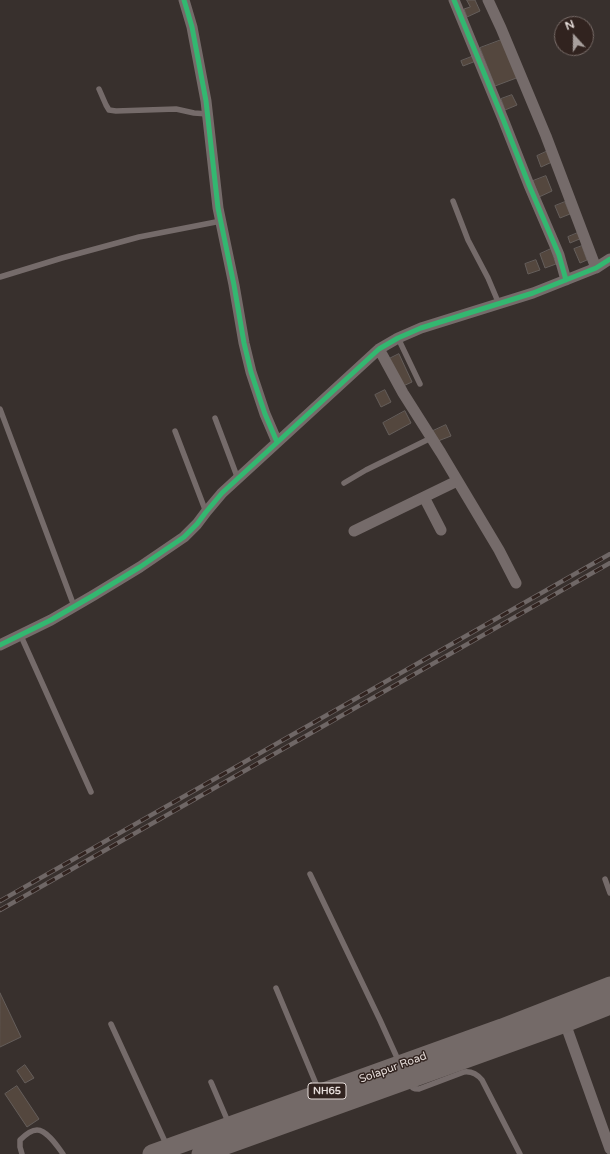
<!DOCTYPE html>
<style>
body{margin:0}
#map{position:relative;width:610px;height:1154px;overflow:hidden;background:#38302d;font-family:"Varela Round",sans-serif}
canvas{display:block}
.north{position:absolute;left:554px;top:16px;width:40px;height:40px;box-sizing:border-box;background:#31231f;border:1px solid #796d69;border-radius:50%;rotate:339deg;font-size:11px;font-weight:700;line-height:16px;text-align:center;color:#e5dcd9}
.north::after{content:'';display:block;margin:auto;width:14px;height:18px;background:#a8a09d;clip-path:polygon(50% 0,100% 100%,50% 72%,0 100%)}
</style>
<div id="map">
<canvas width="610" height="1154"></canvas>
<div class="north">N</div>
</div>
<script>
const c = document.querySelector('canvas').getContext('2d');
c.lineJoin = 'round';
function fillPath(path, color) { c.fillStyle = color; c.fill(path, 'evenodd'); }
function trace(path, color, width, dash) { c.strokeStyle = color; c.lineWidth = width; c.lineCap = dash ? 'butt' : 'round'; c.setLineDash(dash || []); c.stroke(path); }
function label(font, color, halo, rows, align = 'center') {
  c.font = font + ' "Varela Round",sans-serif'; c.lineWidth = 3; c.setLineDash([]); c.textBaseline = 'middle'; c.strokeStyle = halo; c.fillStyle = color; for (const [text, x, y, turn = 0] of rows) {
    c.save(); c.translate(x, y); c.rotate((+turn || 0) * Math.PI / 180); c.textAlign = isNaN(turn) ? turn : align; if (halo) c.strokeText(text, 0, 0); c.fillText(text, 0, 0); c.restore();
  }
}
const building = new Path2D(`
 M467,0H475L480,11L467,17L464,9L470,7Z
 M504,39L519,77L495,86L480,48Z
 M474,56L476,61L463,66L461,61Z
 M512,95L517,105L505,110L501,99Z
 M548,151L552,162L541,167L537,156Z
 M546,176L552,191L539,197L533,181Z
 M565,202L570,214L560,218L555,206Z
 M580,232L582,238L570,243L568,237Z
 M582,246L587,260L580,263L574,249Z
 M551,249L556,264L545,268L540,254Z
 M536,260L540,270L528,274L525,264Z
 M399,354L412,382L401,387L389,359Z
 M385,390L391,402L381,407L375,395Z
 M405,411L411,423L389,435L383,423Z
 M446,425L451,436L438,441L433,431Z
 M0,993L21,1037L0,1047Z
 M25,1065L34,1078L25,1083L17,1071Z
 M17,1086L39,1119L27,1127L5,1094Z`);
fillPath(building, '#54473e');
trace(building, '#655e5b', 1);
trace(new Path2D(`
 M99,89L106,105L109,110L116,111L176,109L194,113L208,114
 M453,201L468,240L488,278L499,304
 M0,277L62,258L139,237L221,221
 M398,338L420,384
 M0,409L74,606
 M215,418L238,479
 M175,431L206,512
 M344,483L366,470L431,438
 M21,636L91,792
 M310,874L380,1020L399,1062
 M605,879L610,893
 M276,988L319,1091
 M111,1024L167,1146
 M211,1082L229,1124
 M409,1083C412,1088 413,1089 419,1089L464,1072C472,1071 477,1074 482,1080L520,1154
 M22,1154L20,1147V1140C24,1136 31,1130 37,1130C47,1130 58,1147 63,1154`), '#756b6a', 5.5);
trace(new Path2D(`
 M184,0L192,27L206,101L218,208L234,285L244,343L251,372L265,414L277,442
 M454,0L503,119L529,185L559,255L566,280
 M488,0L501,28L546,136L596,268
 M379,349L403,393L441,453L499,550L516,583
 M424,497L441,530
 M354,531L457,481
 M0,645L51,620L94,595L140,567L184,537L197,524L206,512L222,493L379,349L398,338L421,328L533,293L596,268L610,259
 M565,1023L610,1149`), '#756b6a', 11);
trace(new Path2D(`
 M152,1154L502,1028L610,986
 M201,1154L565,1023L610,1005`), '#746a68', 19);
const rail = new Path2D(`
 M0,901L610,554
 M0,910L610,563`);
trace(rail, '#6f6766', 4.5);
trace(rail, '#31231f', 3, [9]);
trace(new Path2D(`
 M184,0L192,27L206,101L218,208L234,285L244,343L251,372L265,414L277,442
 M454,0L503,119L529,185L559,255L566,280
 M0,645L51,620L94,595L140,567L184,537L197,524L206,512L222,493L379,349L398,338L421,328L533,293L596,268L610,259`), '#33b770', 5);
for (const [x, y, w] of [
 [327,1091,38]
]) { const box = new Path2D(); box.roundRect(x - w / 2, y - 8, w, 16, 3); c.fillStyle = '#31231f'; c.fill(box); trace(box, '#e5dcd9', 1); }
label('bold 10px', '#e5dcd9', null, [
 ["NH65",327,1091]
]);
label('11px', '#e5dcd9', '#31231f', [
 ["Solapur Road",393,1068,-20]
]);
</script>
